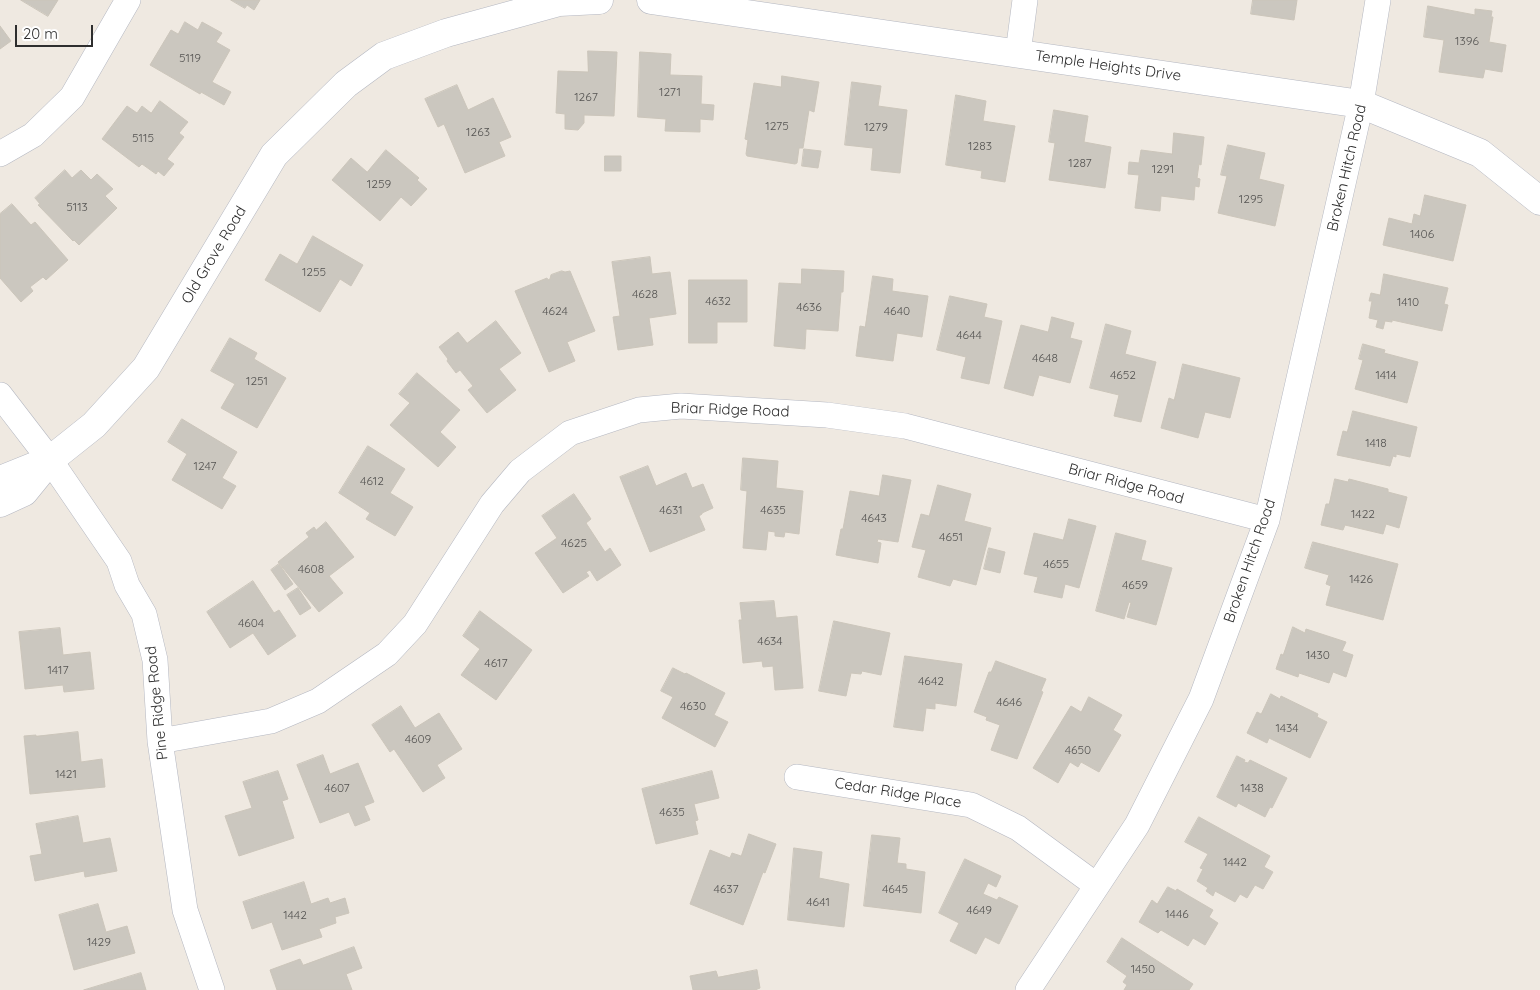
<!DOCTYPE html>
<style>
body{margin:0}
#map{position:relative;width:1540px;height:990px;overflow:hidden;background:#efe9e1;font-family:Quicksand,sans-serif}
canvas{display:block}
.scale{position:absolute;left:15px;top:25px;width:78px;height:22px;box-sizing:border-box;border:2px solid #2e2e2e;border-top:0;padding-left:6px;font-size:15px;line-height:18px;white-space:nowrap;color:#2e2e2e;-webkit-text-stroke:4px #fff;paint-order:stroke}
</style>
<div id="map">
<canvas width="1540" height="990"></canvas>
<div class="scale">20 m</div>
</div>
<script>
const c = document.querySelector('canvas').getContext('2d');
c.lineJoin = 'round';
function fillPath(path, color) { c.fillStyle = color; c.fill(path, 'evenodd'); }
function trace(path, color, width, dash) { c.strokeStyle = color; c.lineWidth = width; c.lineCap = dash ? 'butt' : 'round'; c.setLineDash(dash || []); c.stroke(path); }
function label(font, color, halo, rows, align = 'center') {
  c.font = font + ' Quicksand,sans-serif'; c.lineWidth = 4.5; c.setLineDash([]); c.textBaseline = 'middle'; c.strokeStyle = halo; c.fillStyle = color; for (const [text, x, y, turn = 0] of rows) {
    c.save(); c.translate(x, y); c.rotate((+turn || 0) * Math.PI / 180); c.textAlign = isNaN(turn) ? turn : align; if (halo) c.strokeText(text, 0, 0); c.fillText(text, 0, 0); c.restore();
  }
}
const building = new Path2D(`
 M21,0H58L48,16Z
 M231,0H260L254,10L247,5L245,8Z
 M1253,0H1297L1294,20L1251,14Z
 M1428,6L1475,15V9L1492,11L1491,17H1493L1489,42L1506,45L1502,72L1485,69L1483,78L1439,72L1444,40L1424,37Z
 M185,22L198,30L202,22L222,33L216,42L230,50L212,82L231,92L224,105L201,92L200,94L150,65L171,30L178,34Z
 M0,26L11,41L0,49Z
 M588,51L617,52L614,116L584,115V123L578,130L565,129V114L556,113L558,71L588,72Z
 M640,52L671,54L670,75L702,76L701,104L714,105L713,120L700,119V132L665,131L666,119L638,117Z
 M782,76L819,82L814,112L809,110L803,148H799L797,163L795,164L747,156L746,154L748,140L745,139L754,83L781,87Z
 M852,82L881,86L878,106L907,110L900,173L871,170L873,148L845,145Z
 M457,85L468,110L493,98L511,137L499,142L505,156L465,173L444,124L438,127L425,99Z
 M956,95L986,101L983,121L1015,126L1005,182L981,178L982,171L946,165Z
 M160,101L188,122L179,133L184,137L167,159L174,164L164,176L158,171L156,174L142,164L139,167L102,139L127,106L137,113L142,106L151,113Z
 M1054,110L1088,116L1084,142L1111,147L1105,188L1049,180L1055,143L1049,142Z
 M1174,133L1204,137L1201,165L1199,164L1197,178L1200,179L1199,187L1195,186L1194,200L1161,196L1160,211L1135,208L1139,175L1128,174L1129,162L1139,163L1141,150L1172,154Z
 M1228,145L1265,153L1259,179L1284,185L1275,226L1218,213L1227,176L1221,175Z
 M804,149L821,151L818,168L802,166Z
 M386,150L419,178L417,180L427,189L411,206L401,197L380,221L332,180L351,158L367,172Z
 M605,156H621V171H605Z
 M65,170L72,178L81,170L91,180L97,174L113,189L105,196L117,208L79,245L74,240L73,241L38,205L40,204L35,198Z
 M1425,195L1466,205L1453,261L1383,245L1389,218L1412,224L1414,214L1420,216Z
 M12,204L31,225L35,222L68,260L46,280L43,277L30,287L33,291L21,302L0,278V214Z
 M313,236L363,265L351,286L340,279L320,312L265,280L280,254L297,264Z
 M650,257L652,274L670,272L676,314L649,318L653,345L618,350L613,317L620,316L612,262Z
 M802,269L844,271L843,292H841L838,331L806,329L805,349L774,346L779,283L801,284Z
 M562,271L565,272L570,271L595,331L567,342L575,361L549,372L515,291L547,278L548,280L550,279L551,275Z
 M1384,274L1448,288L1444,304L1448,305L1442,331L1392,320V322L1385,321L1383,329L1376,327L1378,320L1369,318L1372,301H1369L1371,293L1380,295Z
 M873,276L893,279L892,291L928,296L922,337L897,333L893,361L856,356L860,326L865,327Z
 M689,280H747V322H717V343H689Z
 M950,296L987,304L984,317L1002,321L989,384L961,378L966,357L937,350Z
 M1052,317L1074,323L1070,338L1082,341L1070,383L1039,375L1033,396L1004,388L1021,325L1048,332Z
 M496,321L521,353L499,369L516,390L487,413L468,390L473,386L460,370L456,373L447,361L448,359L439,347L458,332L467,343Z
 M1106,324L1131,331L1125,354L1156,362L1141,422L1114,416L1119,395L1090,388Z
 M230,338L257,353L254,359L286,378L257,428L221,408L235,384L211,371Z
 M1363,344L1385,350L1384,353L1418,362L1407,403L1355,389L1363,360L1359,359Z
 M1183,364L1240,378L1230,418L1205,412L1198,438L1161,428L1169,398L1174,400Z
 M417,373L460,410L440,432L456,447L438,467L390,425L410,403L399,394Z
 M1353,411L1417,427L1410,457L1396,454V457L1393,456L1390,466L1337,455L1343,431L1347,432Z
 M182,419L237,452L222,478L236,486L222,509L172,480L187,454L168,442Z
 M368,446L405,469L390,493L413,507L395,536L366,519L370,513L339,493Z
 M743,458L778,461L776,488L803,491L799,534L785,532L784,537L775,536V532L768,531L766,550L743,548L747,491L741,490Z
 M648,466L656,486L686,473L692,488L703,484L713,508L702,513V514L699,516L705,530L650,552L620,477Z
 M883,475L911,480L898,542L878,539L877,542L881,543L878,563L836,555L841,529H843L850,491L879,496Z
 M1335,479L1348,482L1349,479L1388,489V492L1407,497L1399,528L1386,524L1383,534L1345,525L1343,530L1321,525L1326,504H1329Z
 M938,485L971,494L964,521L991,528L976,585L953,579L950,586L918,577L926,550L912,547L921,514L929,516Z
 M574,494L591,519L586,523L605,552L610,548L621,565L597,581L590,570L586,572L589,576L563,593L535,553L557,538L542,516Z
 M1069,519L1096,526L1079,588L1065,584L1062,598L1034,592L1038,577L1024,574L1034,533L1063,540Z
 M326,522L354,557L329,576L343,593L319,612L278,562L309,537L306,533L314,527L316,530Z
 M1116,533L1146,541L1141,560L1172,568L1156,625L1127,617L1131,603L1129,602L1124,619L1096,611Z
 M1313,542L1398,564L1383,620L1326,605L1331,586L1326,584L1329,575L1305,568Z
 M989,548L1005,552L1000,573L984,569Z
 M279,564L293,584L285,590L271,570Z
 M253,581L274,613L279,610L296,636L268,655L253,633L230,648L207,612Z
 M298,588L311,608L300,615L287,595Z
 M774,601L776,618L797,616L803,688L775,690L773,666L763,667L762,661L743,663L739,620H742L740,603Z
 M480,611L532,650L496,700L461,675L480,649L463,636Z
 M834,621L890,633L881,675L862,671L861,674L851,673L846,696L819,691Z
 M1293,627L1305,633L1306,629L1346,642L1342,651L1353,655L1346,677L1333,672L1329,683L1299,673L1298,677L1276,669L1281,654L1283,655Z
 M60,628L63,655L90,652L94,689L64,692L63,685L25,689L19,632Z
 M905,656L962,664L956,706L935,703V709L926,708L923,731L894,727Z
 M996,661L1046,679L1041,691L1043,692L1017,759L991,750L1000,725L986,720L987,717L974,712L989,672H991Z
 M673,668L685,674L686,673L725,693L714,715L728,722L715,747L662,718L673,697L661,691Z
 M1271,694L1280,699L1281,696L1318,714L1317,717L1327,722L1310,758L1269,738L1267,743L1247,733L1257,712L1261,714Z
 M1089,697L1122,715L1113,730L1121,735L1099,772L1081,762L1078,767L1070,762L1058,783L1033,768L1071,706L1081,712Z
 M401,706L415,728L439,713L462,749L437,765L445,778L423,792L394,749L390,752L372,725Z
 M78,732L81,762L102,759L105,787L30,794L24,736L36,735V736Z
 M323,755L330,774L358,763L374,802L364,806L370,820L355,826L349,812L320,823L297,765Z
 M1237,756L1245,760L1244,762L1248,763L1250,760L1287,778L1272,808L1270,807L1265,817L1238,803L1236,807L1217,797Z
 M278,771L288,799L282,801L294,838L239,856L225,816L252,808L243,782Z
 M712,771L719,798L694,804L698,820L695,821L698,834L656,844L642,789Z
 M78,816L83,843L110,838L117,871L85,877L84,871L35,881L30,856L42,854L36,824Z
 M1199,817L1270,856L1264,867L1273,872L1263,889L1255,885L1247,898L1240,894L1235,902L1215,891L1213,896L1206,891L1208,888L1197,881L1203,869L1200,868L1208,854L1185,842Z
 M749,834L776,844L765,873L763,872L743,925L690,904L710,850L730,858L732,853L741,856Z
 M872,835L900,838L897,863L906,864V869L925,872L921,913L864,906Z
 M794,848L822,852L819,878L849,884L844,927L788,920Z
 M965,859L1001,876L996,887L988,883L983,894L997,900L999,897L1018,906L999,944L985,937L976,954L950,941L959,923L939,913Z
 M304,882L311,904L328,898L330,903L345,898L349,913L335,917L336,923L319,929L322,937L282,950L272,922L252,929L243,902Z
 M1168,887L1176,891L1177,889L1213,910L1209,917L1218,923L1205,945L1193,938L1188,946L1161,930L1158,933L1139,922L1152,900L1157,904Z
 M98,904L106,932L127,926L135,953L74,970L59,915Z
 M1122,938L1193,984L1189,990H1124L1127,985L1123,982L1127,976L1107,962Z
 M354,947L362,968L346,974L352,990H277L270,970L300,959L303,965Z
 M757,970L760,988L755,990H693L690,976L716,971L718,977Z
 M141,973L146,990H84Z`);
fillPath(building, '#cbc7bf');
trace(building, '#cbc5ba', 1);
const minor = new Path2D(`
 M1018,53L1025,0
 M0,154L33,135L72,97L128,0
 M0,395L50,460L119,561L127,585L144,614L155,660L160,741L185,910L212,990
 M160,741L271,721L318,701L387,654L415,624L492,504L520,471L570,433L639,410L681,406L827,415L905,426L1267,520
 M797,777L971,805L1018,828L1096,885
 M1028,990L1137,825L1201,699L1267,520L1361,104L1378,0`);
const tertiary = new Path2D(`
 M651,0L1361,104L1480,153L1540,201
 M0,480L50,460
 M0,503L24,492L50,460L94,425L146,368L274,155L346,84L384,56L446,33L559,2L599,0`);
trace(minor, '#b4b7c1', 26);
trace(tertiary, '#b4b7c1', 29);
trace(minor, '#fff', 25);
trace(tertiary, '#fff', 28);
label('12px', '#555452', null, [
 ["1396",1467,41],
 ["5119",190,58],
 ["1271",670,92],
 ["1267",586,97],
 ["1275",777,126],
 ["1279",876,127],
 ["1263",478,132],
 ["5115",143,138],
 ["1283",980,146],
 ["1287",1080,163],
 ["1291",1163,169],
 ["1259",379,184],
 ["1295",1251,199],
 ["5113",77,207],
 ["1406",1422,234],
 ["1255",314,272],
 ["4628",645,294],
 ["4632",718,301],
 ["1410",1408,302],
 ["4636",809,307],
 ["4624",555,311],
 ["4640",897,311],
 ["4644",969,335],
 ["4648",1045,358],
 ["4652",1123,375],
 ["1414",1386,375],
 ["1251",257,381],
 ["1418",1376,443],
 ["1247",205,466],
 ["4612",372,481],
 ["4631",671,510],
 ["4635",773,510],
 ["1422",1363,514],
 ["4643",874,518],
 ["4651",951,537],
 ["4625",574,543],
 ["4655",1056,564],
 ["4608",311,569],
 ["1426",1361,579],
 ["4659",1135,585],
 ["4604",251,623],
 ["4634",770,641],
 ["1430",1318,655],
 ["4617",496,663],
 ["1417",58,670],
 ["4642",931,681],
 ["4646",1009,702],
 ["4630",693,706],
 ["1434",1287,728],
 ["4609",418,739],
 ["4650",1078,750],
 ["1421",66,774],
 ["4607",337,788],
 ["1438",1252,788],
 ["4635",672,812],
 ["1442",1235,862],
 ["4637",726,889],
 ["4645",895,889],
 ["4641",818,902],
 ["4649",979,910],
 ["1446",1177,914],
 ["1442",295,915],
 ["1429",99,942],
 ["1450",1143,969]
]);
label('15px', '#2e2e2e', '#fff', [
 ["Temple Heights Drive",1108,66,8],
 ["Broken Hitch Road",1347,168,-77],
 ["Old Grove Road",214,255,-59],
 ["Briar Ridge Road",730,410,2],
 ["Briar Ridge Road",1126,484,15],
 ["Broken Hitch Road",1250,561,-71],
 ["Pine Ridge Road",157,703,-96],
 ["Cedar Ridge Place",898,793,9]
]);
</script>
